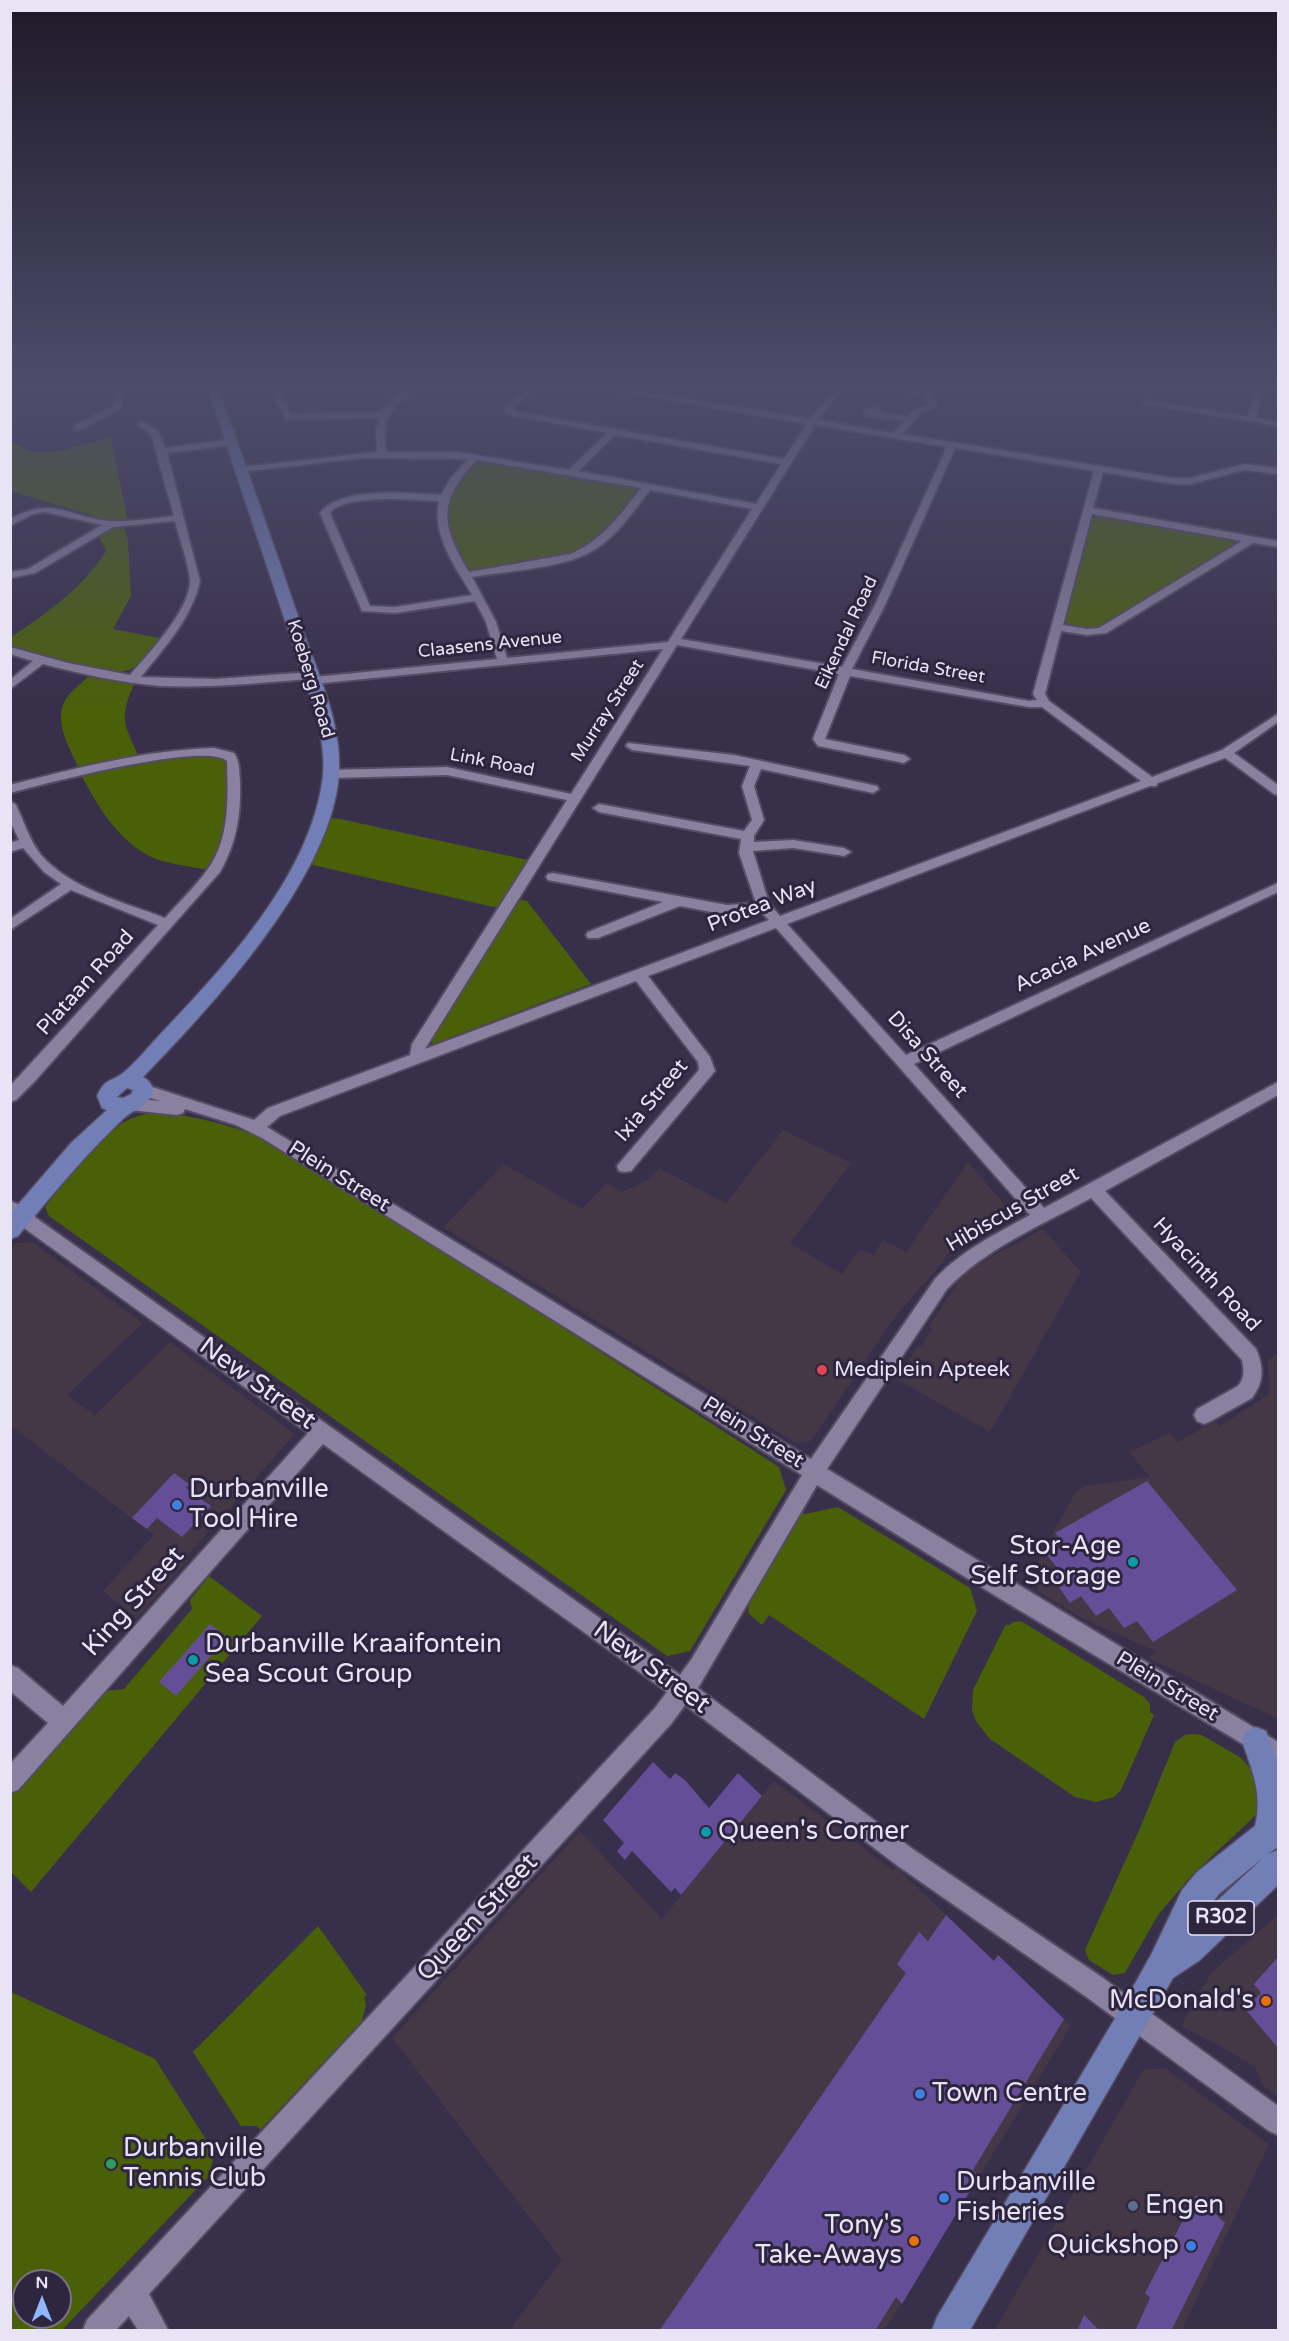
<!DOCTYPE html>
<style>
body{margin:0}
#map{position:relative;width:1289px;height:2341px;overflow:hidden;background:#382f4a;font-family:"Varela Round",sans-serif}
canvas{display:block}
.frame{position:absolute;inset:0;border:12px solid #e9e4f5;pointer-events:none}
.north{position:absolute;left:12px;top:2269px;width:60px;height:60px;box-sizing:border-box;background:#2e253f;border:2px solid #797188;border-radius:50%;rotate:0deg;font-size:16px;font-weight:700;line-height:24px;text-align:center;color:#e9e4f5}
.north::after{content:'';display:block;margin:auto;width:21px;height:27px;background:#92b7fd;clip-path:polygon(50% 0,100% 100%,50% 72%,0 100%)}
</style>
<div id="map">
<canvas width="1289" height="2341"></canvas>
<div class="frame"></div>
<div class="north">N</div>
</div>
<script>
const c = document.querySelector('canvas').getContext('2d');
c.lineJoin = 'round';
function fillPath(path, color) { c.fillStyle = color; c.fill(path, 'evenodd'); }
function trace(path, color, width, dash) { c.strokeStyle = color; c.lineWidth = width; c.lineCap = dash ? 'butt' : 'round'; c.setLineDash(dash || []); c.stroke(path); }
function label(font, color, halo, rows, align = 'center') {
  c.font = font + ' "Varela Round",sans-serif'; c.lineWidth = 6; c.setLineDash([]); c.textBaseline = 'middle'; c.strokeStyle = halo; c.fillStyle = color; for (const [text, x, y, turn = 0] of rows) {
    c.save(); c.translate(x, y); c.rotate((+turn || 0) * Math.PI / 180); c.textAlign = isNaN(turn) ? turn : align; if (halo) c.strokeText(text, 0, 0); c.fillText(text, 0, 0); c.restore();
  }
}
fillPath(new Path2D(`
 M783,1130L851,1163L790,1243L842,1274L860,1249L873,1255L883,1240L906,1252L968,1162L1011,1212L958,1237L941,1264L895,1317L811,1441L796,1443L443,1227L504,1164L582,1209L606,1183L622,1192L649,1179L659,1168L726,1203Z
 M1043,1229L1081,1272L990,1432L896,1379L918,1346H921L931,1330L929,1326L958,1282L967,1273L987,1259Z
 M32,1242L143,1323L67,1395L95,1415L170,1342L295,1434L185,1558L188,1561L137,1618L103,1591L154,1535L11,1426L10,1251L17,1243Z
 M1278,1353V1719L1148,1658L1157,1652L1082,1618L1039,1592L1032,1573L1074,1494L1084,1486L1150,1477L1129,1452L1170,1433L1178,1442L1215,1421L1220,1426L1269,1394L1268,1360Z
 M774,1781L893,1870L896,1867L994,1961L998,1955L1071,2026L885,2330H510L562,2260L392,2038L580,1831L662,1919Z
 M1278,1915V2097L1263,2086L1255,2067L1215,2043L1181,2026L1211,1973Z
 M1165,2068L1269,2144L1182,2330H995L1143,2070Z`), '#443746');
fillPath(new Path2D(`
 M111,437L128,522L107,520L11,491V443L34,452H56Z
 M485,460L633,486L637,491L599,540L567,556L474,571C465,568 464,561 459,554C454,543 448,531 446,519C444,498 463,462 485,460Z
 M1103,515L1235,539L1239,542L1096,629L1072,627L1064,622L1091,518Z
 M124,527L128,541L131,596L113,629L159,638C151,648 143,664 131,669C106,681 37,655 11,646V637C46,614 84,587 106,551L98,535L112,528Z
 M89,676L135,682C119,719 123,721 139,757L79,768C69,748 51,717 68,696C74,689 82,682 89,676Z
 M211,755L227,760L229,818L224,841L209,870C193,867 177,865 162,861C123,849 98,808 81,774L127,765Z
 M330,818L340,819L528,860L498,908L309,864L327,820Z
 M517,899L527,901L591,984L433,1044L431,1041L435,1030Z
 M156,1113C192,1115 223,1123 257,1136L501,1288L779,1467L786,1490L690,1651L667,1656L49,1216L45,1207L82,1159L87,1157C109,1134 121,1115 156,1113Z
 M838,1507L970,1588L977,1611L924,1719L769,1615L762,1625L748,1613L749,1603L801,1512L805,1514Z
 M209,1576L262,1616L31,1892L11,1872V1796L103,1691L124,1689L192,1609L190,1600Z
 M1021,1621L1144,1697L1150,1704V1712L1154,1715L1121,1790L1114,1797L1096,1802L1075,1797L990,1739L976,1721L972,1710L973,1690L1006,1624L1008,1626L1013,1622Z
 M1193,1734L1202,1735L1241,1758L1254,1772L1260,1808L1257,1814L1191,1876L1158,1915L1125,1973L1113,1975L1089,1960L1085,1950L1141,1826L1175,1742L1185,1735Z
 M318,1926L367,1995L364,1997L366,2005L362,2021L260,2130L257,2126H241L193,2052Z
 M11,1992L155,2059L214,2152L210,2175L62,2330H11ZM24,2281H60V2317H24Z`), '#4a6008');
fillPath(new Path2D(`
 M174,1473L189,1484L186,1488L211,1506L182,1537L157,1518L147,1529L132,1518Z
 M1147,1481L1237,1590L1153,1642L1137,1621L1124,1628L1109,1608L1096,1616L1081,1596L1070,1603L1049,1573L1057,1568L1047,1555L1065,1546L1055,1533Z
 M210,1624L227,1637L176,1696L159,1682Z
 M653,1762L670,1779L675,1773L685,1780L709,1808L738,1773L762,1796L681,1895L675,1888L671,1892L632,1851L625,1860L617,1851L624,1843L603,1820Z
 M946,1915L994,1961L998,1955L1064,2019L973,2170L979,2176L902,2304L896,2297L875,2331H659L906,1973L897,1964L919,1932L928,1941Z
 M1278,1957V2048L1245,2009L1261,1993L1254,1984Z
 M1196,2195L1225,2223L1171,2331H1135L1150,2298L1145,2293Z
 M1084,2315L1100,2331H1077Z`), '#654e98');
const minor = new Path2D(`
 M113,389H139L122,393V408L80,430H74V426L115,405Z
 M270,389H278L292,414L381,412C389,400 401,389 416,389C411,394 404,398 398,404C383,417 384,434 386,452H457L569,470L607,433L506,414V405L526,389H535L513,408V411L784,459L807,424L607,389H624L810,419L835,389H843L818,420L893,433L904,421L872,417L863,413V409L876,407L882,413L908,417L914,410L928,405L925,395L910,393L905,389H930L937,406L920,414L902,434L1173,478H1191L1244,464L1278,468V474L1244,470L1191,484H1173L1103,472L1093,508L1278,541V547L1253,543L1106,633L1087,635L1061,631L1045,694L1049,701L1152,777L1222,750L1278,714V722L1234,753L1278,785V795L1274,794L1225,758L1158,783L1156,786H1150L787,924L906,1055L1278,883V892L914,1064L1044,1208L1278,1082V1095L1105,1191L1256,1349C1264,1367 1264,1382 1252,1398L1211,1421L1204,1424L1197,1421L1194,1415L1197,1409L1238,1386C1245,1378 1244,1370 1242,1360L1091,1198C1042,1225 986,1248 947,1289L827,1469L1278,1742V1765L999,1598L817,1485L698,1688L914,1850L1103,1978L1278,2106V2135L1269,2131L1085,1996L898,1866L685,1705L671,1724L149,2294L168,2330H138L129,2316L116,2330H83L87,2320L655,1708L667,1692L323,1444L18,1790L10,1793V1764L48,1723L10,1691V1665L18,1668L63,1706L308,1433L24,1228L18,1219L10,1216V1201L30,1209L36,1218L680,1675L691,1660L802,1475L262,1138L236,1125L185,1109L183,1113L177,1115L130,1110L124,1108L122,1104L124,1100L130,1098L160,1101L137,1094L135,1090L137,1086L143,1084L254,1120L268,1108L410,1055L412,1044L567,800L447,775L331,778L325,774L331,770L447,767L571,794L663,649L313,684L307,681L309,679C260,683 211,688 161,686C121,683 82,674 43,664L10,689V680L33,661L10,654V647L68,663L130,675C148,654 190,610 190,581C189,564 179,538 175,521L113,527L35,573L10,578V572L28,569L102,525L45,512L33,514L10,526V519C56,494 69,519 113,521C133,522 154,518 174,516L151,434L137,424L141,421L158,431L165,448L232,439L236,442L232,445L167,453L200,581C192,618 164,648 141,677L216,679L311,672L315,673V677L497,659L486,622L475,601L395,613L362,611L320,513C340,486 410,493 441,495L451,478L468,459L362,458L240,472L238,470L243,467L377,452L376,431L379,418L286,419ZM815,425L947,447L876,603L842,667L681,639ZM615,435L781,464L756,504L578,471ZM955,448L1094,471L1033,694L1037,700L1029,701L852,669L886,603ZM477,460L641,488C620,515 602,541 570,554L469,572C441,525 437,501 477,460ZM650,490L752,509L668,642L507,658L496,622L472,577C507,571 569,568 597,548C619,534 634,510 650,490ZM401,499L439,501C432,536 455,566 472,595L395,607L370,606L330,513C341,498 383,499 401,499ZM1092,514L1242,541L1099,628L1087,629L1063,625ZM677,645L839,674L813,739L818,746L904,763L910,759L904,755L825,739L850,676L1029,707H1042L1141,781L780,916L769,903L753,851L793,848L844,856L851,852L844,848L793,840L754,842V836L764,820L754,786L761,769L873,793L879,789L877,786L734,755L628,743L626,746L632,750L750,766L742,786L752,820L744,831L599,804L593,808L599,812L741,839L739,853L756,903L727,905L553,873L548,874L546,877L548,880L553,881L663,902L588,932L586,935L588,938H598L680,906L727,915L761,912L769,920L425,1049ZM776,928L1030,1215C996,1234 962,1250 935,1279L811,1459L267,1127L280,1116L636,981L698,1062L699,1070L617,1166L619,1171L625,1172L631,1171L715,1071L710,1057L648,976Z
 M1256,389H1264L1256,418L1278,422V426L1142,403L1146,400L1248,417Z
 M214,748L234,753C240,762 239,770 240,781C241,814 237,842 220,872L35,1081L16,1100L10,1102V1086L158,925L71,890L10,930V919L61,884L44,872L23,848L10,852V843L19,840L10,821V801L16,805C24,822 30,841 41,855C71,889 123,902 165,918C179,902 196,886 208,869C230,838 228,798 227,761C205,741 44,784 10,793V785C77,768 145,750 214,748Z`);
const major = new Path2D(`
 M208,389H218C247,467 274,546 301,625C317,672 342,722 339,773C333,876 212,1006 143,1077C150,1081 155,1087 151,1096C146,1108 132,1110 123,1119C85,1155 52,1195 18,1236L10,1239V1214L71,1143L107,1110L102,1108L97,1096C106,1077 110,1083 123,1073C134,1064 145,1051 155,1040C222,969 311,877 323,776C325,757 321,736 317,717ZM127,1088L133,1090L131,1094L123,1098L117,1097Z
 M1256,1727L1266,1731L1278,1762V1847L1268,1854L1278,1850V1885L1200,1960L1173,1978L970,2330H932L937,2317L1123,2005L1151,1955L1182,1890L1197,1872L1255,1826C1263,1795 1252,1770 1242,1741L1246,1731ZM1264,1857L1202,1915L1219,1894Z`);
trace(minor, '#544c62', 4);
trace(major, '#544c62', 3);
fillPath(minor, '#8a809f');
fillPath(major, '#727fb7');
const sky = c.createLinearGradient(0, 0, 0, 716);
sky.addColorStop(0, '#1f1a29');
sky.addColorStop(0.54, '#4d4d6b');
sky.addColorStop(1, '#4d4d6b00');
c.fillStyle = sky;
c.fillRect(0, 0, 1289, 716);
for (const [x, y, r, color] of [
 [822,1370,6,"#e0444e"],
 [177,1505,6,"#3f7fe0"],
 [1133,1562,6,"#0f9aa8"],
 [193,1660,6,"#0f9aa8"],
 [706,1832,6,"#0f9aa8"],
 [1266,2001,6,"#e8710a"],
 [920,2094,6,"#3f7fe0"],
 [111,2164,6,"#2e9e5b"],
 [944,2198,6,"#3f7fe0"],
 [1133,2206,6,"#5c6f8a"],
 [914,2241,6,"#e8710a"],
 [1191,2246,6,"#3f7fe0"]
]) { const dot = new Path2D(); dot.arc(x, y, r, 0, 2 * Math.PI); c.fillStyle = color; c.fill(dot); trace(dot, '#2e253f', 2); }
label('18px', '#e9e4f5', '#2e253f', [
 ["Eikendal Road",847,633,-65],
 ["Claasens Avenue",490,645,-6],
 ["Florida Street",928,668,10],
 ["Koeberg Road",310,679,73],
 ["Murray Street",608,711,-57],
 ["Link Road",492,763,11]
]);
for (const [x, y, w] of [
 [1221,1918,66]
]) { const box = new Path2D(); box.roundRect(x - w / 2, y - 17, w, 34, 4.5); c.fillStyle = '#2e253f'; c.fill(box); trace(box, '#e9e4f5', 1.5); }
label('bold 20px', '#e9e4f5', null, [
 ["R302",1221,1918]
]);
label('21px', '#e9e4f5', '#2e253f', [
 ["Protea Way",762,906,-21],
 ["Acacia Avenue",1083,956,-25],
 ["Plataan Road",86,983,-48],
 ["Disa Street",927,1055,48],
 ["Ixia Street",652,1101,-50],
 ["Plein Street",339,1177,32],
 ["Hibiscus Street",1013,1210,-30],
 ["Hyacinth Road",1206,1275,47],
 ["Plein Street",753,1433,32],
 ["Plein Street",1167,1687,31]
]);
label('21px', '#e9e4f5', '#2e253f', [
 ["Mediplein Apteek",834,1370]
], 'left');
label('26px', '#e9e4f5', '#2e253f', [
 ["New Street",257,1384,36],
 ["King Street",134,1602,-48],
 ["New Street",651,1668,36],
 ["Queen Street",478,1918,-47]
]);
label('26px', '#e9e4f5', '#2e253f', [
 ["Durbanville",189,1490],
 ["Tool Hire",189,1520],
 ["Stor-Age",1121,1547,"right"],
 ["Self Storage",1121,1577,"right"],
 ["Durbanville Kraaifontein",205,1645],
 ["Sea Scout Group",205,1675],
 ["Queen's Corner",718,1832],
 ["McDonald's",1254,2001,"right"],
 ["Town Centre",932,2094],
 ["Durbanville",123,2149],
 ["Tennis Club",123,2179],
 ["Durbanville",956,2183],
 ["Fisheries",956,2213],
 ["Engen",1145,2206],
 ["Tony's",902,2226,"right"],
 ["Take-Aways",902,2256,"right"],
 ["Quickshop",1179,2246,"right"]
], 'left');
</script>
